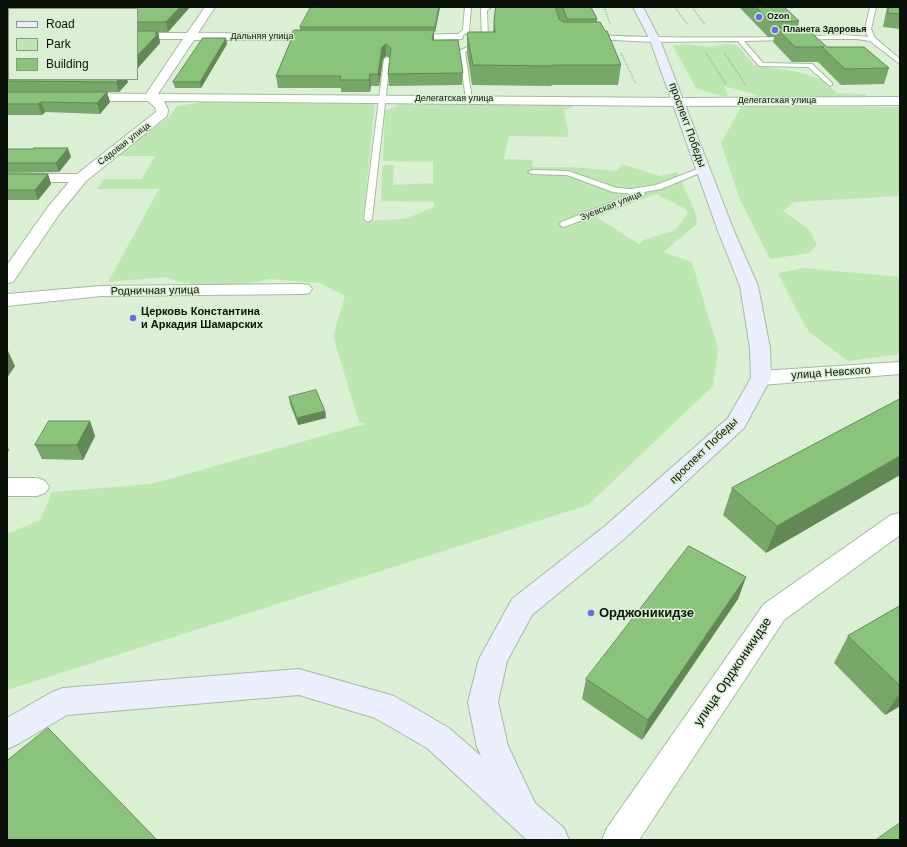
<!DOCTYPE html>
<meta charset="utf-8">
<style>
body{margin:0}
#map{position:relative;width:907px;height:847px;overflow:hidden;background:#dbefd5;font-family:Arial,sans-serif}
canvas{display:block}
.frame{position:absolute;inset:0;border:8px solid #0a1108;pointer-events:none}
.legend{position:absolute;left:8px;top:8px;width:130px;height:72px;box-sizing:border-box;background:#dbefd5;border:1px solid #879683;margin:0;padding:5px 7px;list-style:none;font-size:12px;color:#0a1108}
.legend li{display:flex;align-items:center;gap:8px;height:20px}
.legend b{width:20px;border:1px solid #879683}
</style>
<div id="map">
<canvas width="907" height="847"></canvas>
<div class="frame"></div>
<ul class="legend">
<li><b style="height:5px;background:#ebeefc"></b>Road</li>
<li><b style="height:11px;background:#bce7b1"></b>Park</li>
<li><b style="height:11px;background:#8ac37a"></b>Building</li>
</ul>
</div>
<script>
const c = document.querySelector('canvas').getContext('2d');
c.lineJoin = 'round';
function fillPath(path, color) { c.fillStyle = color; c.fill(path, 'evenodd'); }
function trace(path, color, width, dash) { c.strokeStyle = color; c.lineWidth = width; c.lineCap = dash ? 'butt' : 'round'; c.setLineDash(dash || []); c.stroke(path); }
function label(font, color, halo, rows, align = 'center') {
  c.font = font + ' Arial,sans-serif'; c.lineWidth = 3; c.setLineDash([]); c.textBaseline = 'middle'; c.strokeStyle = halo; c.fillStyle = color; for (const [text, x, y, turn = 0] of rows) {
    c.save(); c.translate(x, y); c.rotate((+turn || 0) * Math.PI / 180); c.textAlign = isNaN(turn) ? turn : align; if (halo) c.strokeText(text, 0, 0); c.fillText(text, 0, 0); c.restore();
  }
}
fillPath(new Path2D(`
 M685,44L709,47L727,44L738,46L754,65L798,72L820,79L837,93L865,94L870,99H762L754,94L724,86L728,97L710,93L696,88L673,46Z
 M203,102L375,103L363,221L405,219L434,207V202L381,201L382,165H394L393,185L433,183V162L383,161L385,111L400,104L522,103L572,105L571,108L564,109L569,137L509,136L504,159L532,160L533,167H572L617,171L622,164L660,176L677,172L696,214L697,224L663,252L692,262L718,349L713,386L588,505L7,690V534L40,520L52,492L151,484L365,424L359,422L333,336L345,296L319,283L269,279L236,286H202L173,280L167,277L108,282L159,189H97L104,179H142L155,156H115L168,118L177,106ZM656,194L686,209L688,213L675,230L644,240L639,244L596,217Z
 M741,107H900V196L794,202L783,211L809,229L817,245L809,253L770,259L740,200L721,143Z
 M803,268L900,277V354L848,361L809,332L797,311L778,273Z`), '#bce7b1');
const lane = new Path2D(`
 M465,7H471L469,31L460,38H456V36L463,30Z
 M484,7H492L487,10L488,41L465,52L472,99L469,101L466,99L459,51L482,40L481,9Z
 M870,7H876L871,29L875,38L900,59V64L870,41L857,39H829L744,41L763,63L812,64L832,83V85L830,86L808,67L759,66L738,41L655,42L594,39L591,37L594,35C657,38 720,38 783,37C811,37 840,33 868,37L865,29Z
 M387,57L390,59L372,219L368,222L364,219L384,59Z
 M700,168H703L707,170L661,189L644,192L645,194L644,196L564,227L561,226L560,224L561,222L633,194L613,192L567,175L532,174L528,172L532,170L568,171L617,188L631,189L656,185Z`);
const street = new Path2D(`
 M205,7H215L198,33L319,34L324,37L319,40H194L158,94L679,98L900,97V105L679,106L164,101L168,110L167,116L86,181L60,213L13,282L7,283V265L48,207L69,182H7V174H77L156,112L155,107L148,101H79L75,100L73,97L75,94L79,93L146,94L183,39H137V33H187Z
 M458,34L462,35L463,37L462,39L403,41L398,38L403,35Z
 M303,284L309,285L312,289L309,293L303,294L101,296L7,306V294L101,286Z
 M900,362V374L761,385L754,383L751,378L754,373L761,371Z
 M7,478H37L45,481L49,487L45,493L37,496H7Z
 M900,513V535L784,620L639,840H602L607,828L764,604L891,515Z`);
const secondary = new Path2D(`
 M633,7H643L660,40L734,231L758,286L770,348L771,378L744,428L623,540L532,615L507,661L498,702L508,746L535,803L564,828L569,840H527L427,748L375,718L299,695L67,715L18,744L7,749V718L52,692L63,688L299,669L394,696L449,728L481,756L477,747L468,702L479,659L512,599L605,526L728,418L751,378L750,348L740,286L718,231L650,40Z`);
trace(lane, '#a5b9a0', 2);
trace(street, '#a5b9a0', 2);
trace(secondary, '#a5b9a0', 2);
trace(new Path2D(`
 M604,7L610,24
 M675,7L687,24
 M692,7L705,25
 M621,53L636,84
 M706,53L726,84
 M725,54L745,84`), '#99a994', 1.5, [1, 1.5]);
fillPath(lane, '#fff');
fillPath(street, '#fff');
fillPath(secondary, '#ebeefc');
fillPath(new Path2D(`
 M7,7H190L168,32H158L160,43L137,69V9L9,79H128L127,80L128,82L119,92H107L110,102L100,114L45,112L42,115H7V92H61H7Z
 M440,7L435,32H434V40L463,73L462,85L389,86L388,74L390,58L386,56L383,59L379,86H371L370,92H341V88H278L276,76L290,44L289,38L300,30V27Z
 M496,7H591L597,19V22L621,65L618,85H552L551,86L472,85L467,53V34L493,32L494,22Z
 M739,7H784L799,21L798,28L827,47L889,68L884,84L841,85L818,62H792L773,42L774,37H768Z
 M887,7H900V29L883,27Z
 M227,44L201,88H175L173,82Z
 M7,149L71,157L59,172L7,173Z
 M7,174H48L51,184L38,200H7Z
 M289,397L325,411L326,418L298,425L290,404Z
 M900,399L766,553L723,515L732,488Z
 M90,421L95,436L83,460L42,459L35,445Z
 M746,577L738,599L642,740L582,699L586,679Z
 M900,606V706L885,715L834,663L848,636Z`), '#77a869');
fillPath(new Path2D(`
 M180,7H190L168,32L166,22Z
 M439,7H440L435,32V27Z
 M434,30V41L432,40Z
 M158,31L160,43L137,69V56Z
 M226,38L227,44L201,88L200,82Z
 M386,44V56L383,59L379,86L378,74L382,47Z
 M370,74L371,86L370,92L369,80Z
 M119,79H128L127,80L128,82L119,92L116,82Z
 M107,92L110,102L100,114L97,103Z
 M41,102L45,112L42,115L38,104Z
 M68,148L71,157L59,172L56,163Z
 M48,174L51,184L38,200L35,190Z
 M8,351L15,366L7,378V354Z
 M325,411L326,418L298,425L297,418Z
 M90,421L95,436L83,460L77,445Z
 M7,446L9,450L7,453Z
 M900,456V475L766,553L777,526Z
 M746,577L738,599L642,740L648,720Z
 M900,693V706L885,715Z`), '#618855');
const building = new Path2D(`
 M7,7H180L166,22H137V9H9V79H119L116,82L7,81Z
 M311,7H439L435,27H300Z
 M496,7H554L556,8L559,19L564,22H600L605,31H607L621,65H553V66L473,65L467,34L470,32H495L494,22Z
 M561,7H591L597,19H567L563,8Z
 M756,7H784L799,21L771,22Z
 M889,7H900V14L888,13Z
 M777,28H806L827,47H864L889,68L845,69L822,47H824H795Z
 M294,30H434L432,40H458L463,73L388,74L391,48L386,44L382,47L378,74H370L369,80H340L341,76H276L292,38H289Z
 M137,31H158L155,34H158L137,56Z
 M203,38H226L200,82H173Z
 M7,92H107L97,103L41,102L38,104H7Z
 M34,148H68L56,163H7V149H33Z
 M7,174H48L35,190H7Z
 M316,390L325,411L297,418L289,397Z
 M900,399V456L777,526L732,488Z
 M49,421H90L77,445H35Z
 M689,546L746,577L648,720L586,679Z
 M900,606V686L848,636Z
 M48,728L157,840H7V761Z
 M900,823V840H876Z`);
fillPath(building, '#8ac37a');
trace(building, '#618855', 1);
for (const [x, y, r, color] of [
 [759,17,4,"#646de5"],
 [775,30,4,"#646de5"],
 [133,318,4,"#646de5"],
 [591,613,4,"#646de5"]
]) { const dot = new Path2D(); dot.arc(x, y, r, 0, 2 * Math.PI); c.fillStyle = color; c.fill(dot); trace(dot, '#dbefd5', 1.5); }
label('bold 9px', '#0a1108', '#dbefd5', [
 ["Ozon",767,17],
 ["Планета Здоровья",783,30]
], 'left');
label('9px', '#0a1108', '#dbefd5', [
 ["Дальняя улица",262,37],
 ["Делегатская улица",454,99],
 ["Делегатская улица",777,101],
 ["Садовая улица",124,144,-38],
 ["Зуевская улица",611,206,-22]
]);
label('11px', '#0a1108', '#dbefd5', [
 ["проспект Победы",687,125,70],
 ["Родничная улица",155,291,-1],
 ["улица Невского",831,373,-4],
 ["проспект Победы",704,451,-44]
]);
label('bold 11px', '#0a1108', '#dbefd5', [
 ["Церковь Константина",141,312],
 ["и Аркадия Шамарских",141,325]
], 'left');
label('bold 13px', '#0a1108', '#dbefd5', [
 ["Орджоникидзе",599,613]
], 'left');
label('13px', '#0a1108', '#dbefd5', [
 ["улица Орджоникидзе",733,672,-56]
]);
</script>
